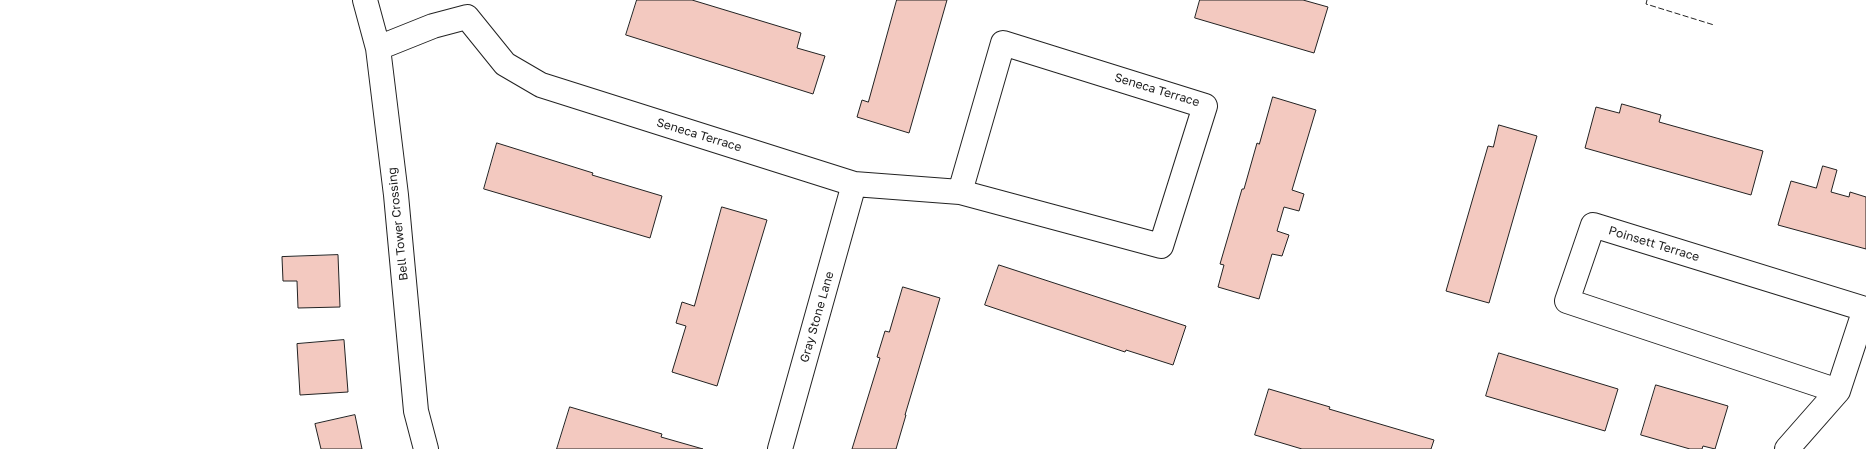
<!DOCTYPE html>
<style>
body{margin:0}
canvas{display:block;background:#fff}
</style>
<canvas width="1866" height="449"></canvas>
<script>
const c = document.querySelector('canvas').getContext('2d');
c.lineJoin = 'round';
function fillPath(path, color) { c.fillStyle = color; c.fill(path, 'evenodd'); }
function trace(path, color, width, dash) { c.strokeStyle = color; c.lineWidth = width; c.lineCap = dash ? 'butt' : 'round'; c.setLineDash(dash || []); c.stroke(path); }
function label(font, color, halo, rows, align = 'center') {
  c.font = font + ' "Golos Text",sans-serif'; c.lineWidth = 4; c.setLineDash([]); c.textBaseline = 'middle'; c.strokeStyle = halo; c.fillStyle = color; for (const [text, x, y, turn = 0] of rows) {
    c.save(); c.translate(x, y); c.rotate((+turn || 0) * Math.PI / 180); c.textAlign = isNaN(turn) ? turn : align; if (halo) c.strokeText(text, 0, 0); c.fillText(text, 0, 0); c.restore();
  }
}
const building = new Path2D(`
 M637,0H692L801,33L797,48L825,56L813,94L626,35Z
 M897,0H947L909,133L857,117L862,100L868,102Z
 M1200,0H1303L1328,7L1314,53L1195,18Z
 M1273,97L1316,110L1292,190L1304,194L1299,211L1284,207L1277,231L1289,235L1282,256L1272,254L1259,299L1218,287L1224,265L1220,264L1242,189H1244L1257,143L1259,144Z
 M1622,104L1661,115L1659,122L1763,151L1751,195L1585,148L1596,107L1619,113Z
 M1499,125L1537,136L1489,303L1446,291L1488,146L1493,147Z
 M497,143L593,173L592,175L662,196L650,238L484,189Z
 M1823,166L1837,170L1831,192L1849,197L1850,192L1866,197V249L1778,225L1791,181L1816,188Z
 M722,207L767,220L717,386L672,372L686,326L676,323L682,302L694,306Z
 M338,255L340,307L298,308L297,281H283L282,257Z
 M999,265L1186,326L1173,365L1126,350L1125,352L985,305Z
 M903,287L940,298L905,415H906L896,449H852L880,358L877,357L885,331L889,332Z
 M344,340L348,392L300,395L297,344Z
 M1499,353L1618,389L1605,431L1486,396Z
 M1656,385L1728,406L1715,449L1703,446L1702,449H1690L1641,435Z
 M1269,389L1330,407L1329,409L1434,440L1431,449H1302L1255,435Z
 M570,407L662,434L661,437L703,449H557Z
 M355,415L362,449H321L315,424Z`);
fillPath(building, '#f3c9c0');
trace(building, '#222', 1);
const street = new Path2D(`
 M365,0L378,48L396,195L416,411L426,449
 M1003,43L1205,106L1161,246L960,192Z
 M378,48L433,26L467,17L505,64L541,85L854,184L960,192
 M1593,225L1865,309L1838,391L1567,301Z
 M780,449L854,184
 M1787,449L1838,391`);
trace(street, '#222', 26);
trace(street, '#fff', 24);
trace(new Path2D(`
 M1647,0L1646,4L1714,25`), '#222', 1, [6, 2.5]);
label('12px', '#222', '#fff', [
 ["Seneca Terrace",1157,90,17],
 ["Seneca Terrace",699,135,17],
 ["Bell Tower Crossing",398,224,-96],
 ["Poinsett Terrace",1654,244,17],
 ["Gray Stone Lane",817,317,-74]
]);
</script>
